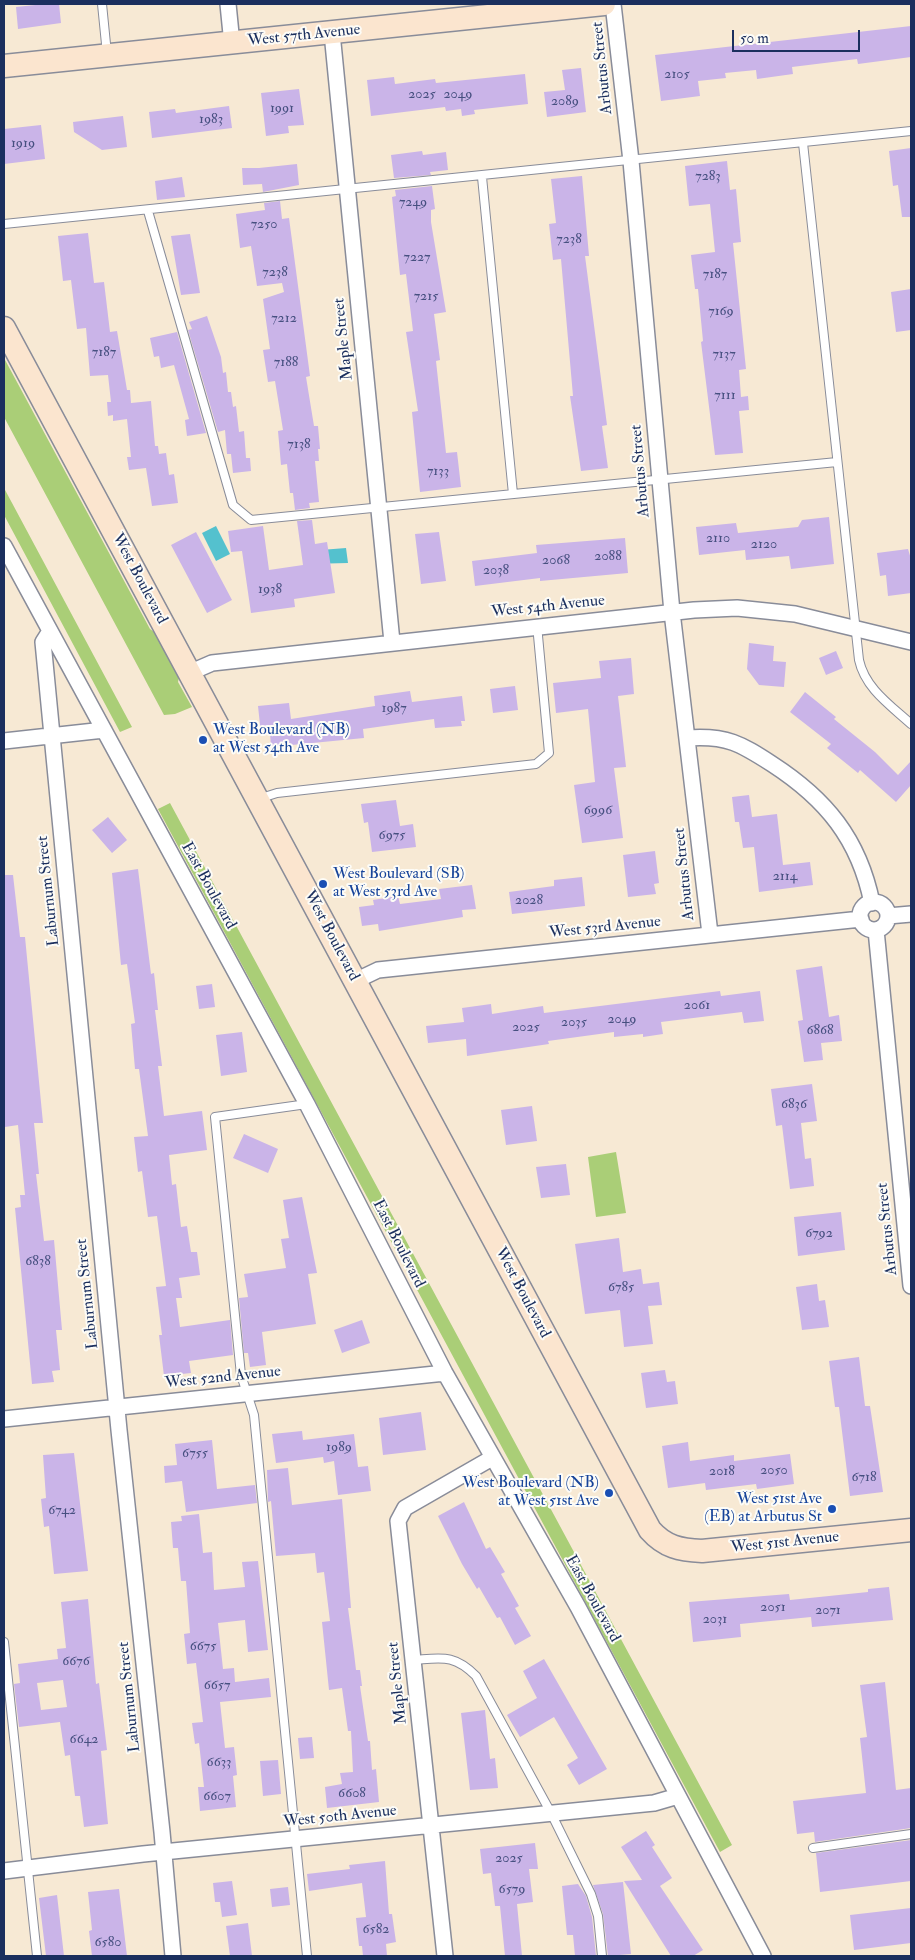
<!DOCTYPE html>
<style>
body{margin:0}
#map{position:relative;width:915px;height:1960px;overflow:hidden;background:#f7e9d4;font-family:"IM FELL Double Pica",serif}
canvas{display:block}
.frame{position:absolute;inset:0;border:5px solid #1b2f5e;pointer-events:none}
.scale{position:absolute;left:732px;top:30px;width:128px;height:22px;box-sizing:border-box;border:2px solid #1b2f5e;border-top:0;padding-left:6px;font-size:15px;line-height:18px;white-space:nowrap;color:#1b2f5e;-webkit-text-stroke:4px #fdfcf7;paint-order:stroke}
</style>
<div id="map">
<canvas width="915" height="1960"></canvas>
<div class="frame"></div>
<div class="scale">50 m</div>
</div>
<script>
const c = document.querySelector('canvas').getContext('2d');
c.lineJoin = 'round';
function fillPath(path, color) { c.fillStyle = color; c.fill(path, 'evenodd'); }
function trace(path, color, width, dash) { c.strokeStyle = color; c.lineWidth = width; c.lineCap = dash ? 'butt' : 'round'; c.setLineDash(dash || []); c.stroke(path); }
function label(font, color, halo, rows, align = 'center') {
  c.font = font + ' "IM FELL Double Pica",serif'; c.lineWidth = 4; c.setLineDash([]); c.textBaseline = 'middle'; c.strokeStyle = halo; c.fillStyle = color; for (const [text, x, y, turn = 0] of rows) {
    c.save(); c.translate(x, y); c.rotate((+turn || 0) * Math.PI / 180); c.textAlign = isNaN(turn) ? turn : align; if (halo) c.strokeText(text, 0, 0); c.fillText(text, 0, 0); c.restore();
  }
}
fillPath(new Path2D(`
 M4,358L150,629L157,634L180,673L178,682L192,707L175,714L164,715L4,417Z
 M4,488L132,727L120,732L4,515Z
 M170,803L732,1845L720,1852L158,809Z
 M616,1152L626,1213L596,1217L588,1157Z`), '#aace77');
fillPath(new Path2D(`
 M216,526L230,554L216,561L202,533Z
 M346,548L348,563L309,564L308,551Z`), '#54c1ce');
fillPath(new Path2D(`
 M45,4H59L61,23L18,29L16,7Z
 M911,26V57L858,64L857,59L792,67L793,74L757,79L756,70L725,73L726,78L698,81L700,96L661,101L655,55Z
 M581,68L586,112L547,117L544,92L565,90L562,70Z
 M525,74L528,104L474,110L475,114L462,116L461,109L446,111L445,107L371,116L367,80L394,77L395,84L435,79L436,83Z
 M299,89L304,125L288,126L289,133L266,136L261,93Z
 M229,106L232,128L152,138L149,112L175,109L176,113Z
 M123,116L127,147L102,150L74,132L73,122Z
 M41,125L45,159L4,164V129Z
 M911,148V217H902L898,185L893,186L889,151Z
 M422,151L423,155L446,152L448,170L430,172L431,175L394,178L391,155Z
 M727,161L730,190L736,189L741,242L733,243L746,369L739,370L741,397L748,396L749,410L739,411L743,453L715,455L701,342L703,341L698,289H695L691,255L715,252L710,204L689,206L685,166Z
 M297,164L299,185L263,192L262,184L243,185L242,168H259Z
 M582,176L589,256H585L607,425L602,426L608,468L581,471L570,396H573L561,259L553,260L549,224L556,223L551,179Z
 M182,177L185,197L157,200L155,181Z
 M432,186L435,209L431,210V222L446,312L434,314L440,360L436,361L446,453L457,452L461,487L420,492L412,412L418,411L406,332L413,331L406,274L400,275L392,197L396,196L395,190Z
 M280,201L282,219L289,218L310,376L306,377L314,426H318L320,449H318L319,461H315L319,502L309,503L310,508L295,510L293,493H290L287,464L281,465L278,431L283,430L275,381L268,382L263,350L270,349L263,299L284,292L282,283L257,286L251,246L240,248L236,214L265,210L264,203Z
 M88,233L94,283L104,282L110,332L117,331L127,390H130L131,403L151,401L155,446H158L159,454L166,453L169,475L174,474L178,503L152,506L146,468L129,470L127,457H131L127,419L113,421V415L108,416L107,402H111L108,375L90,376L86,328L77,329L71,280L63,281L58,236Z
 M190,234L200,293L181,295L171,236Z
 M911,289V330L896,332L891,292Z
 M207,316L221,357L223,373L226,372L228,392H231L233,407L236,406L239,432L244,431L246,458H250L251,471L233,473L231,454H227L225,430L218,432L188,330L192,329L189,322Z
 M177,332L206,433L187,436L185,420L189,419L174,365L161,368L159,356L154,357L150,338Z
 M829,517L834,564L791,569L789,556L746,560L745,550L699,555L696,527L736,523L738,533L798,527L802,520Z
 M312,520L315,544L327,542L335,593L294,599L295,607L251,613L242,551L231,552L228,531L263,526L269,570L303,565L297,521Z
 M196,532L232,600L207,613L171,545Z
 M439,532L446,581L421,584L415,534Z
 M625,538L628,573L540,581V578L475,586L472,561L537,553L536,545Z
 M908,549L911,559V593L888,596L886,575L880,576L877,553Z
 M749,643L774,646L773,661L786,662L784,687L759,685L747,669Z
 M836,651L843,668L826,675L819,658Z
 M631,658L634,694L618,696L626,767L614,768L623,838L582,843L574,785L595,782L588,709L556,713L553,683L601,678L599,661Z
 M515,686L518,710L493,713L490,689Z
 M410,691L412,702L462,696L465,721H461L462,726L435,728L434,719L363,729L364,738L271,747L270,733L261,734L258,706L289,703L291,719L375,706L374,696Z
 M805,692L836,717L834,719L875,752L898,775L911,761V785L896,802L860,770L858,773L827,748L831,744L790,712Z
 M749,795L752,817L777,814L783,865L810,862L813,885L759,892L754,847L743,848L739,822H735L732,797Z
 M396,800L400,826L413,824L416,847L372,852L368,822L364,823L361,804Z
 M108,817L127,840L112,853L92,830Z
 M655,851L659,883L654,884L656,894L628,897L623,855Z
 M138,869L151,974L154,973L158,1010H155L162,1066H158L164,1116L202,1111L207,1150L169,1155L172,1185L176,1184L181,1227L187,1226L191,1252H197L200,1275L179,1278L182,1298H176L180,1327L230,1320L233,1355L189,1361L191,1373L164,1376L159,1335H162L156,1287L166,1286L157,1216L148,1217L142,1171L138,1172L134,1137L148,1136L139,1069H135L131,1024L135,1023L127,964L121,965L112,873Z
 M4,875H13L20,937H25L43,1123H34L39,1174H36L44,1241L54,1240L62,1330H56L60,1370L52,1371L54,1382L32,1384L15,1208L21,1207L20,1195H25L18,1125L5,1127L4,1111Z
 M582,877L585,906L512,914L509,892L554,886V880Z
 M472,885L476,909L462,910L463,917L379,931L378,924L362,926L359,907L374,905L373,900L398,896L400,904L441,899L439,889Z
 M822,966L829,1017L839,1015L842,1041L821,1043L823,1060L804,1062L798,1021L803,1020L796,970Z
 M212,984L215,1007L199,1009L196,986Z
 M720,991L721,996L760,991L764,1021L744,1023L742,1012L661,1022L663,1034L643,1037V1034L614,1037V1032L548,1041L549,1044L467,1056L466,1039L428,1043L426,1026L464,1022L462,1008L491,1004L492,1014L543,1006L544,1013Z
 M242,1032L247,1072L221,1076L216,1035Z
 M812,1084L817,1121L801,1123L805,1159L811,1158L814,1186L790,1189L782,1125L776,1126L771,1089Z
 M532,1106L537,1141L506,1145L501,1110Z
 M244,1134L278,1149L268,1173L233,1158Z
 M566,1164L570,1195L541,1198L536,1167Z
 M302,1197L317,1273L308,1274L316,1324L262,1332L266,1365L250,1367L248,1353H244L239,1298L248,1297L244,1274L286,1268L281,1239L289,1238L283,1200Z
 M841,1212L845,1250L798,1256L794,1217Z
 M619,1238L623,1272L641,1269L643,1284L659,1282L662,1305L648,1306L653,1344L624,1347L620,1310L585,1314L575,1244Z
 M817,1284L819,1301L825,1300L829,1327L802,1330L796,1287Z
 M362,1320L370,1343L342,1353L334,1330Z
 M859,1357L865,1406H870L883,1492L850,1496L839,1407H835L829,1361Z
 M665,1370L667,1382L675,1381L678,1404L646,1408L641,1373Z
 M421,1412L426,1450L383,1455L379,1418Z
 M302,1431L303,1440L354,1434L358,1467L368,1466L371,1491L338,1495L334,1461L324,1463L323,1457L276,1463L272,1434Z
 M212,1440L217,1489L255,1485L257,1503L186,1512L182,1481L165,1483L164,1466L177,1465L175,1444Z
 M688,1442L690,1461L734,1455V1461L790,1454L794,1484L757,1489L756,1484L706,1490L705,1483L668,1488L662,1446Z
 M74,1453L88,1571L54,1574L49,1526L44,1527L41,1499L46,1498L43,1455Z
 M288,1468L292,1505L342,1499L351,1608H348L354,1653L356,1670H360L362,1686H360L368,1741H370L372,1770L376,1769L379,1802L327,1808L325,1787L342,1784L340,1773L353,1772L351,1731H348L342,1688L329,1690L322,1622L330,1621L324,1572L317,1573L315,1553L276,1556L271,1501L268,1502L267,1470Z
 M464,1502L486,1549L490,1547L505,1572L501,1574L519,1606L515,1608L531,1636L515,1645L500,1617L497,1618L479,1587L477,1589L462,1564L438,1516Z
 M199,1514L203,1553L212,1552L214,1590L245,1587L242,1562L258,1561L268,1650L248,1652L245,1620L218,1623L223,1669L234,1668L235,1682L269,1678L271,1697L220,1702L225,1748L234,1747L237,1775L233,1776L236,1807L200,1811L198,1787H204L199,1743L195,1744L192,1723L203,1722L196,1663L187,1664L184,1634L190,1633L186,1581H181L178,1548H173L171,1522L182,1521L181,1516Z
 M889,1587L893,1620L812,1627L811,1617L740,1624L741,1637L693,1642L689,1602L789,1594L790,1600L868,1592V1589Z
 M88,1599L96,1684L99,1683L107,1750L101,1751L108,1824L84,1827L80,1796H75L70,1755L65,1756L60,1722L19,1727L14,1684L20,1683L18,1664L58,1659L57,1649L66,1648L61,1602ZM63,1680L67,1707L41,1710L37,1683Z
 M544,1659L607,1769L579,1785L567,1765L578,1758L554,1717L520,1737L507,1715L537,1698L523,1671Z
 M885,1682L896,1790L911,1788V1828L815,1842L814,1832L797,1834L793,1801L866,1793L860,1738L867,1737L860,1685Z
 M485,1710L490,1759L495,1758L498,1788L470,1790L461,1713Z
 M312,1737L314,1758L300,1759L298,1738Z
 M278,1760L281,1794L263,1796L260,1761Z
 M646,1831L655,1845L652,1847L672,1878L660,1886L703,1950L693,1956H671L624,1881L642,1880L621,1847Z
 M911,1840V1881L820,1892L816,1853Z
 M535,1843L538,1869H529L533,1902L517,1904L522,1956H505L500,1906H495L491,1873L483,1874L480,1849Z
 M385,1861L389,1914H392L396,1942L386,1944L387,1956H363L362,1946H359L356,1918L366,1917L362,1883L309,1891L307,1874L350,1869L349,1865Z
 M232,1881L237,1915L222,1917L220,1902H215L213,1883Z
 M623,1882L631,1954L608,1956L603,1914L593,1885Z
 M578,1884L586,1896L592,1917L596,1956H575L573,1935H567L562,1886Z
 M288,1887L290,1905L272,1907L270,1889Z
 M119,1889L127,1956H92L89,1931L92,1930L88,1892Z
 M57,1895L64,1956H46L39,1898Z
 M911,1908V1943L854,1950L850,1915Z
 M248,1923L252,1956H230L226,1926Z`), '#cab4e8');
const lane = new Path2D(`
 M102,4L107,54
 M803,143L859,660C865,688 890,705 911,724
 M482,177L513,494
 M148,211L233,505L251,520L837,462
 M4,224L911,131
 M258,799L277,793L536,764L549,753L537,625
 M307,1104L215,1117L241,1375L254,1415L307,1956
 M4,1642L37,1956
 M414,1660C442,1658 454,1654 476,1676L551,1813L591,1894L598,1916L602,1956
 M813,1848L911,1834`);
const street = new Path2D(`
 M228,4L232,44
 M613,4L631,161L672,612L710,934
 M332,33L392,642
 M4,546L307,1104L445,1373L578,1607L763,1956
 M50,631L43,642L119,1430L162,1832L173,1956
 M189,673L212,663L694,610L737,608L795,614L911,642
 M687,738C727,735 741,744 772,764C826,799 859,839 872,903
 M4,741L104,730
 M860 916a14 14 0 1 1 28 0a14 14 0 1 1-28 0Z
 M888,916L911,914
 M876,930L911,1286
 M355,981L378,970L861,919
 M4,1419L445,1373
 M4,1871L143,1854L654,1803L678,1796
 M445,1956L398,1521L405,1508L492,1458`);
const secondary = new Path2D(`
 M4,66L604,4
 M4,328L650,1530C665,1547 680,1550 702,1551L911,1530`);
trace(lane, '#898c99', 10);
trace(street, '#898c99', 18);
trace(secondary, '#898c99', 25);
trace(lane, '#fff', 8);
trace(street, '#fff', 15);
trace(secondary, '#fbe5cf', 22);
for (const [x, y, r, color] of [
 [203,740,5,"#1a4fb4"],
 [323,884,5,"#1a4fb4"],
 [609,1493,5,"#1a4fb4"],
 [832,1509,5,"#1a4fb4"]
]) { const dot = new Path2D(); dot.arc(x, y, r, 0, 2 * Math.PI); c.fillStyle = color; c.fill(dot); trace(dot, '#fdfcf7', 2); }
label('14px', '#475080', null, [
 ["2105",677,75],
 ["2025",422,95],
 ["2049",458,95],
 ["2089",565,102],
 ["1991",282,109],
 ["1983",211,120],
 ["1919",23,144],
 ["7283",708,177],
 ["7249",413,203],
 ["7250",264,225],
 ["7238",569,240],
 ["7227",417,258],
 ["7238",275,273],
 ["7187",715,275],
 ["7215",426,297],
 ["7169",721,312],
 ["7212",284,319],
 ["7187",104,353],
 ["7137",724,355],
 ["7188",286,363],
 ["7111",725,396],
 ["7138",299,445],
 ["7133",438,472],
 ["2110",718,539],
 ["2120",764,545],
 ["2088",608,557],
 ["2068",556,561],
 ["2038",496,571],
 ["1938",270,590],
 ["1987",394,709],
 ["6996",598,811],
 ["6975",392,836],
 ["2114",785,877],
 ["2028",529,901],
 ["2061",697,1006],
 ["2049",622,1020],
 ["2035",574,1023],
 ["2025",526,1028],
 ["6868",820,1031],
 ["6836",794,1105],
 ["6792",819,1234],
 ["6838",38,1262],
 ["6785",621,1288],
 ["1989",339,1448],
 ["6755",195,1454],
 ["2050",774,1471],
 ["2018",722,1472],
 ["6718",864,1478],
 ["6742",62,1511],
 ["2051",773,1608],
 ["2071",828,1611],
 ["2031",715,1620],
 ["6675",203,1647],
 ["6676",76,1662],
 ["6657",217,1686],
 ["6642",84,1740],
 ["6633",219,1763],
 ["6608",352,1794],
 ["6607",217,1797],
 ["2025",509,1859],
 ["6579",512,1890],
 ["6582",376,1930],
 ["6580",108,1943]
]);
label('16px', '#1b2f5e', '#fdfcf7', [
 ["West 57th Avenue",304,36,-6],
 ["Arbutus Street",603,68,-96],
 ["Maple Street",344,339,-96],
 ["Arbutus Street",641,471,-95],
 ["West Boulevard",139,579,62],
 ["West 54th Avenue",548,607,-6],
 ["Arbutus Street",685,874,-96],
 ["East Boulevard",208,886,61],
 ["Laburnum Street",49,891,-96],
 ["West 53rd Avenue",605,928,-6],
 ["West Boulevard",331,936,62],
 ["Arbutus Street",888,1229,-96],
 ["East Boulevard",398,1244,63],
 ["West Boulevard",522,1293,62],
 ["Laburnum Street",88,1294,-96],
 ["West 52nd Avenue",223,1378,-6],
 ["West 51st Avenue",785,1543,-6],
 ["East Boulevard",592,1599,61],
 ["Maple Street",398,1683,-96],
 ["Laburnum Street",130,1697,-96],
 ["West 50th Avenue",340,1817,-6]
]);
label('16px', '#164399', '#fdfcf7', [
 ["West Boulevard (NB)",213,731],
 ["at West 54th Ave",213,749],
 ["West Boulevard (SB)",333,875],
 ["at West 53rd Ave",333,893],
 ["West Boulevard (NB)",599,1484,"right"],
 ["at West 51st Ave",599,1502,"right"],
 ["West 51st Ave",822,1500,"right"],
 ["(EB) at Arbutus St",822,1518,"right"]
], 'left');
</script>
